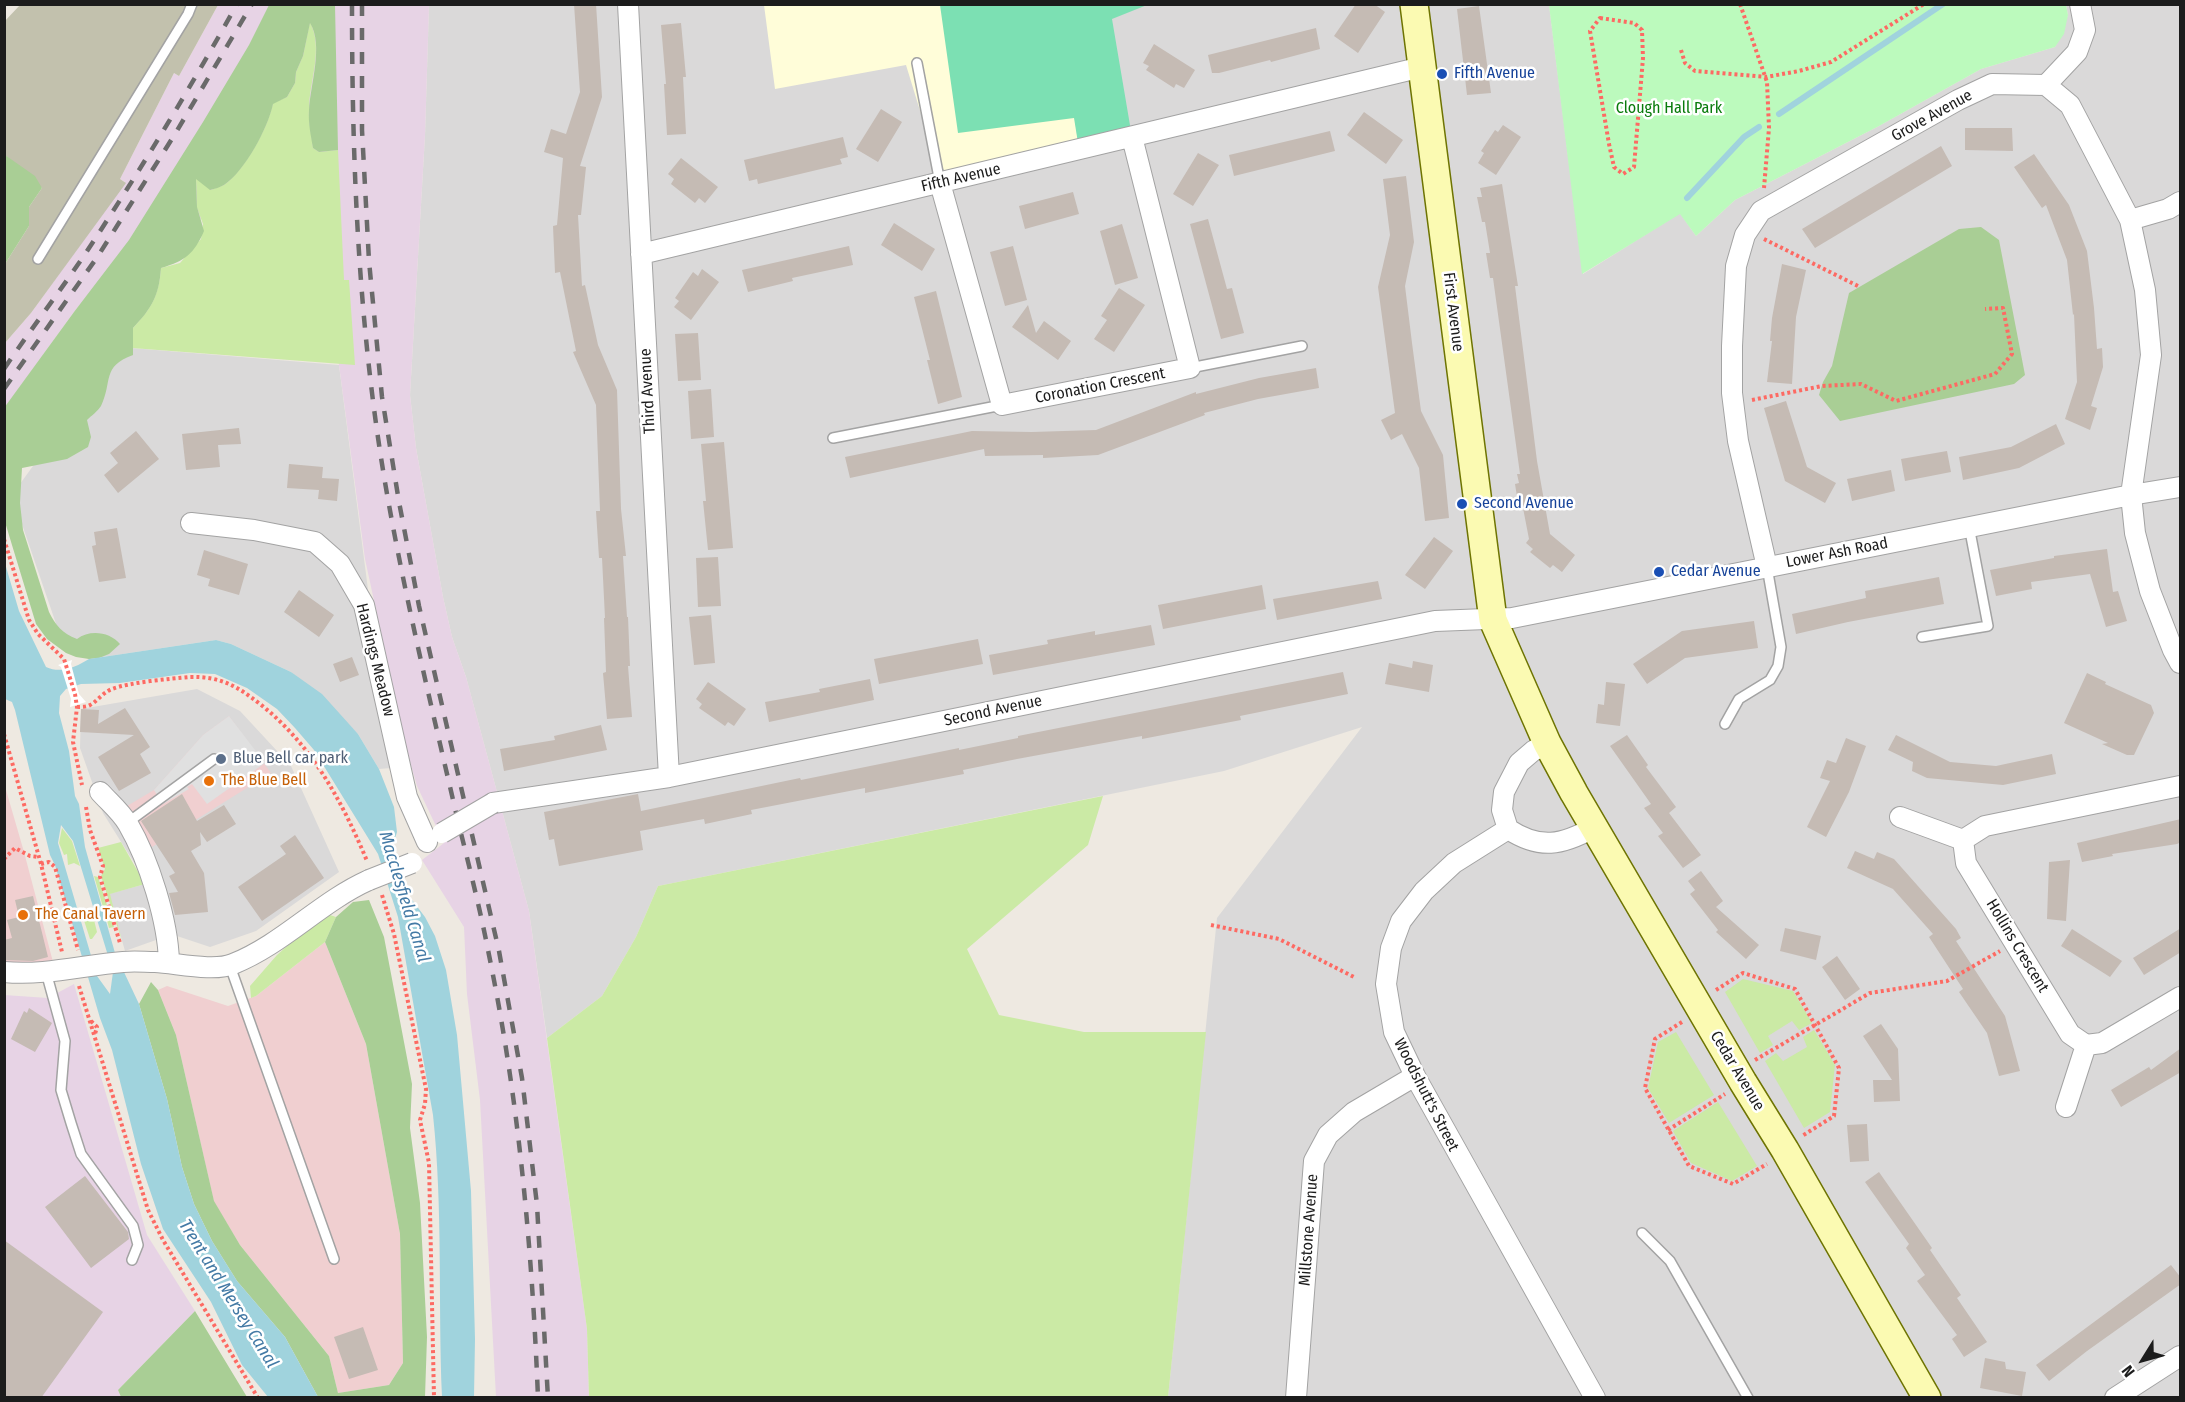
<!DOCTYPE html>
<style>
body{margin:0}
#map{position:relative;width:2185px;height:1402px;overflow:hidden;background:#eee9e1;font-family:"Fira Sans Condensed",sans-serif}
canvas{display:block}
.frame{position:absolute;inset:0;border:6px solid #1c1c1c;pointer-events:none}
.north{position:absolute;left:2113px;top:1330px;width:60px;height:60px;-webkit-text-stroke:4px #fff;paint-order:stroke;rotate:233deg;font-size:16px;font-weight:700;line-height:24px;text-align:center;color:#1c1c1c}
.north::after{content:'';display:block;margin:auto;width:21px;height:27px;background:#1c1c1c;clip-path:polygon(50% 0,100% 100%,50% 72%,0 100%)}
</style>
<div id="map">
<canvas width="2185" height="1402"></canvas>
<div class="frame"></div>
<div class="north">N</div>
</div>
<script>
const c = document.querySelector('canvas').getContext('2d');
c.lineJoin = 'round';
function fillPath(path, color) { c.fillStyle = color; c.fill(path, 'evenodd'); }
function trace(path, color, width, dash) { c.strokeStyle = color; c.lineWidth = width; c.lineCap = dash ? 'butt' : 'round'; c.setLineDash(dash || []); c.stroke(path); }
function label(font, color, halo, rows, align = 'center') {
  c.font = font + ' "Fira Sans Condensed",sans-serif'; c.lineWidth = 5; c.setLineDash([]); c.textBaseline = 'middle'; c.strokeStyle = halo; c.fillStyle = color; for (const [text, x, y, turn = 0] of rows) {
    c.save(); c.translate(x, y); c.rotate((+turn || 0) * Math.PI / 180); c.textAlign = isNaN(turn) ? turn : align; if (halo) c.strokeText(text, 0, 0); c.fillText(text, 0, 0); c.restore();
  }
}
fillPath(new Path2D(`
 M429,5H1549L1583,274L1680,213L1696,236L1735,200L1879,126L1981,69L2055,47L2068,15L2066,5H2180V1397H1168L1217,918L1362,727L1224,771L658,886L636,937L602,996L547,1038L529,911L466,677L452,637L443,597L416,448L410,395L425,135Z
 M119,347L339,365L391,768L379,769L358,734L291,672L231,644L216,640L89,659L65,650L12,495Z
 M197,689L240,711L291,766L339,872L256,931L210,947L177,936L156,940L125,951L109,894L145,884L143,877L103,813L80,748L81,709Z`), '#dad9d9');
fillPath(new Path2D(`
 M229,716L271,773L152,847L127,806L154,790L203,735Z
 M4,783L24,852L53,962L16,967L5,964Z
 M325,942L366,1044L400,1234L403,1363L389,1385L338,1393L329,1356L240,1245L214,1202L176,1035L158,990L167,986L228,1006L256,996Z`), '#f0cfd0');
fillPath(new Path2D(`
 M218,5H429L425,135L410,395L416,448L443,597L452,637L466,677L529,911L587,1329L589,1397H496L480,1100L467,994L464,927L422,860L444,843L417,786L406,748L365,559L339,365L327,238L205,216L92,290L74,312L5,408V343L31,313L125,182L120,179L174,73L179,76Z
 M74,984L147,1235L195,1311L118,1390L121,1397H5L4,995L48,998Z`), '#e7d3e5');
fillPath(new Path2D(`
 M764,5H1059L1079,149L960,178L937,166L906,65L775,89Z`), '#fffdd9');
fillPath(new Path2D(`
 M20,5H218L179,76L174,73L120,179L126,183L31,313L5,343V264L29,226V207L42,188L5,155L4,22Z`), '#c2c1ad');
fillPath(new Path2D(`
 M310,22C324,49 309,82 309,110C308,122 312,136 313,148L319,152L338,150L344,280H349L355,365L132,348L133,328C152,308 159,295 161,268L180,263L201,239L203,224L197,208L196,178L211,190C215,188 220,187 224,185C245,170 268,128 273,103L287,97L295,83L296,72L303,56Z
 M1103,796L1088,845L967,949L999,1015L1084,1032H1206L1168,1397H589L587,1329L547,1038L602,996L636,937L658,886Z
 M62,828L72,841L80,866L74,863L68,865L67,854L64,855L59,843Z
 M121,842L145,884L110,894L122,941L101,876L105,869L98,848Z
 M94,876L98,877L114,927L109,928L104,909L105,906L103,907Z
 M91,908L97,932L92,939H90L81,911Z
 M324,913L336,917L325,942L256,996L251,998L250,986L277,955Z
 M1743,979L1793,991L1812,1023L1799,1030L1792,1021L1768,1036L1773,1045L1760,1053L1725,992Z
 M1814,1030L1835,1065L1830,1112L1804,1128L1765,1061L1776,1053L1783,1061L1807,1047L1803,1037Z
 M1676,1032L1714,1095L1669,1123L1648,1088L1658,1042Z
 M1718,1102L1757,1166L1732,1181L1691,1163L1673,1131Z`), '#cbeaa5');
fillPath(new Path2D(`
 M269,5H335L338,150L319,152L313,148C311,136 308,123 309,110C310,86 324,45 310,23L303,56L296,72L295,83L287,97L273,104C268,128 245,171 224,185C220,187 215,189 210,190L196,179L197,207L204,231C194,254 185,261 161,268C159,296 152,308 133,328V355C101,367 113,381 101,406C98,411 91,416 87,420L91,437L88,447L67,459L22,468L20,503L23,530L49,612C56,626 62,633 77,639C90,629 110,632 120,644L109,654L99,658L89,659L76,657L66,653L47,639L36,624L5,522L4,408L74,312L129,240L203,122L249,45Z
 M5,155L35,176L42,188L29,207V226L5,264Z
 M1981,227L1999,240L2025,375L2014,384L1840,421L1819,395L1823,382L1832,366L1849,293L1959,229Z
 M369,900L384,937L412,1084L410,1128L420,1203L427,1337L425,1397H318L285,1337L237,1281L212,1241L194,1204L182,1167L167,1099L139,1004L151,982L158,990L176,1035L214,1201L240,1245L329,1356L338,1393L389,1385L403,1363L400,1234L366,1044L325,942L336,917L353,902Z
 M195,1311L247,1397H121L118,1390Z`), '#a9ce95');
fillPath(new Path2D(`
 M2066,5L2068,15L2064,34L2055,47L1981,69L1879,126L1735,200L1696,236L1680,214L1582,274L1549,5Z`), '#bcfabd');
fillPath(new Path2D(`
 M940,5H1147L1112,19L1132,137L1079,149L1074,118L958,133Z`), '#7ce0b3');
fillPath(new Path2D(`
 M229,716L265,763L207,804L192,784L187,787L189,789L163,804L154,790L203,735Z`), '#e0e0e0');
fillPath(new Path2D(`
 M4,560L19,611L46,667C61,674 76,667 89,659L216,640L231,644L291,672L322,694L358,734L379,769L394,807L397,832L392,848L406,892L425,917L435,936L446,970L457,1035L471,1191L475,1339L474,1397H442C438,1304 443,1209 433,1115L398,917L378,854L314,750L295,728L277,709L247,688L215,674L190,673L120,683L81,684L66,689L60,696L59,713L69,751L75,796L79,804L85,847L115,953L139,1004L167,1099L182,1167L194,1204L212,1241L237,1281L285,1337L318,1397H268L242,1365L211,1302L163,1229L141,1164L112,1050L100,1018L55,865L50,855L15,710L12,702L5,699ZM61,825L73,841L113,972L110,994L97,976L58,843Z`), '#a0d3dd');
fillPath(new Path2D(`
 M72,660L71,664L79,694L86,702L70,707L71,699L61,667L58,665Z`), '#fff');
trace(new Path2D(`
 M1779,114L1943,4
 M1687,198L1744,137L1759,127`), '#a0d3dd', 6);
fillPath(new Path2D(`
 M574,4H596L602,97L580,166L586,167L581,215H578L582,286L585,285L598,345L617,390L621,509L626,556H623L627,617H628L630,666H628L632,717L607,719L603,673L606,672L604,618H605L602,558H599L596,511H600L596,405L573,352L576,351L560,272L555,273L553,226L557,225L563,158L544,152L551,129L566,134L580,92Z
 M1356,4H1374L1385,12L1358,53L1334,36Z
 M1479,6L1491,93L1467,95L1457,9Z
 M681,23L686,77H683L686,134L667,135L664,84H666L661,25Z
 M1316,28L1320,49L1271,62L1270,60L1219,73H1212L1208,55Z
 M1154,44L1195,70L1184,88L1176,84L1174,88L1146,70L1149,66L1143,63Z
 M881,109L902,122L878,162L856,149Z
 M1364,112L1403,140L1386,164L1347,135Z
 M1503,125L1521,137L1496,175L1478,163L1484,153L1481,151L1495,130L1498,132Z
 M1965,128H2012L2013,151L1965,150Z
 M1330,131L1335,151L1234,176L1229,155Z
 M843,137L848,157L840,159L842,164L758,184L757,179L749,181L744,160Z
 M1941,146L1952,166L1815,248L1802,229Z
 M1198,153L1219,165L1193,206L1173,194Z
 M2034,154L2069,205L2087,251L2094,308L2097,349L2102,348L2103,367L2091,406L2097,408L2090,430L2065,419L2077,382L2074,314L2073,315L2067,260L2046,205L2042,208L2014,167Z
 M681,158L718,187L705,203L699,198L695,203L671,184L674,179L668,174Z
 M1406,176L1414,242L1405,286L1412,343L1421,411L1443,455L1449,518L1425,521L1419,468L1402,434L1391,440L1381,420L1395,413L1378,287L1390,235L1383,179Z
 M1502,184L1518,286H1515L1537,461L1550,534L1575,555L1562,572L1553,565L1550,568L1530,552L1533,549L1526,543L1529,539L1523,508L1519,509L1515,484L1519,483L1517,474H1520L1493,278H1490L1486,253H1490L1485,222H1482L1477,197H1482L1480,188Z
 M1073,192L1079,214L1025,229L1019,206Z
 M1208,219L1227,289L1232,288L1244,333L1221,339L1190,224Z
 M894,223L935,249L922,271L881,245Z
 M1122,224L1138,278L1115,285L1100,231Z
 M849,246L853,265L792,278L793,281L748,292L742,270Z
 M1013,246L1027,300L1005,306L990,252Z
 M1782,264L1806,270L1796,317L1792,384L1767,382L1772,341H1770L1772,318Z
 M702,269L719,282L691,320L674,307L679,301L675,298L693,272L698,276Z
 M1119,288L1145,305L1114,352L1094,339L1107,320L1101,316Z
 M936,291L962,397L938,404L927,360H930L914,297Z
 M1028,305L1036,333L1044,321L1071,341L1058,360L1012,327Z
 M698,333L701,380L678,381L675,334Z
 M1316,368L1319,388L1258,399L1204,413L1205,415L1098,455L1043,458V455L985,456L984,449L850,478L845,457L972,431L1032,432L1096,430L1196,392V394L1259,378Z
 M711,389L714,437L691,439L688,391Z
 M1786,401L1807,467L1836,483L1825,503L1785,481L1764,408Z
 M2056,424L2065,444L2019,468L1963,480L1959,457L2011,447Z
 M239,428L241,444L218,445L220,467L186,470L182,434Z
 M136,431L159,459L118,493L104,475L118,463L110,453Z
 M724,442L733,548L708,550L703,501H706L701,444Z
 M1947,451L1951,472L1905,481L1901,459Z
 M289,464L323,467L322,478L339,479L337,501L318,499L319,490L287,488Z
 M1891,470L1895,491L1852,501L1847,479Z
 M117,528L126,578L99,582L92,546L96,545L94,532Z
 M1434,537L1453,551L1425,589L1405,575Z
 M2107,549L2113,592L2118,591L2127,621L2106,627L2090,574L2031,582L2032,589L1996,596L1990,570L2054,558V556Z
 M204,550L248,564L239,595L208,586L210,579L197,575Z
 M718,557L721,606L698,607L696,558Z
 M1939,577L1944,604L1848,622L1796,634L1792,614L1866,598L1865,591Z
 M1378,581L1382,599L1277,620L1273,599Z
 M1262,585L1266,609L1163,629L1158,605Z
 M299,590L334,615L319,637L284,612Z
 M711,615L715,663L694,665L689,617Z
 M1754,621L1758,648L1685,658L1647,684L1633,664L1682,631Z
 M1151,625L1155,645L993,675L989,655L1048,644L1047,640L1095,631V635Z
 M978,639L983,664L879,684L874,659Z
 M352,657L359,675L340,682L333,664Z
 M1413,661L1433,665L1429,692L1385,684L1389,663L1412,668Z
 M1343,672L1348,694L1240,716L1241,720L1142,739V736L1017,759L963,770L964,774L912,784L865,793V788L751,810L752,814L705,824L704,819L640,831L643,850L559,866L554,839L549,840L544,812L638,794L641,811L800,778L801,780L959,748V750L1018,738V736Z
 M2087,673L2106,682L2105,684L2151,705L2154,713L2134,755H2127L2102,744L2108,743L2064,723Z
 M870,679L874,700L769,722L765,702L820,692L819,689Z
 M708,682L746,709L734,726L728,722L725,726L699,708L702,704L696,699Z
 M1606,682L1625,684L1620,726L1596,723L1598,704L1604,705Z
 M125,708L150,747L140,754L151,773L119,791L98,757L134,735L80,732L81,709L99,710L98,724Z
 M601,725L607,750L504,771L500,749L555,740L554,736Z
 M1627,735L1648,765L1646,767L1676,807L1669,813L1701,855L1683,868L1658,836L1663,833L1644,808L1651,804L1610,746Z
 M1896,735L1950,762L1996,766L2052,754L2056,774L2003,785L1927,778L1912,771L1913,762L1888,750Z
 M1846,738L1866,746L1849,792L1826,837L1807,827L1830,781L1820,778L1827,760L1836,763Z
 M182,794L197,821L224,805L236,824L207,842L200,832L201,845L191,851L204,873L208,912L175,915L169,893L178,892L169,876L175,873L141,821Z
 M2181,819V842L2177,844L2112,854L2113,856L2082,862L2077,843Z
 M295,835L324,878L262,921L238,887L286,854L280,846Z
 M1855,851L1874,859L1877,852L1894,859L1956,929L1961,938L1956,941L2005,1016L2020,1071L1999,1076L1987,1033L1959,992L1963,989L1929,937L1933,934L1893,889L1847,868Z
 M2070,860L2066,921L2047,919L2049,862Z
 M1701,871L1723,901L1716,907L1759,945L1746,959L1716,932L1718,930L1690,894L1695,890L1688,881Z
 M33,896L48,957L33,961L4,960V940L12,938L7,920L19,917L15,900Z
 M1785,928L1821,936L1816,960L1780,951Z
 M2181,928V952L2144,975L2133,958Z
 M2072,929L2122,961L2110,977L2061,946Z
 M1837,956L1860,989L1845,1000L1822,967Z
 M29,1008L52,1023L35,1052L11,1039L24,1011L27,1013Z
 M1881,1024L1898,1049L1900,1101L1874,1102L1873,1080H1892L1863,1036Z
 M2181,1048V1072L2121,1107L2111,1090L2149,1067L2151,1070Z
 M1867,1124L1869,1161L1850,1162L1847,1125Z
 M1879,1172L1932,1248L1930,1250L1961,1295L1957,1298L1987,1342L1964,1357L1952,1339L1957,1335L1917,1281L1925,1275L1906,1248L1909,1244L1865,1182Z
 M85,1176L128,1232L129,1239L91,1268L45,1207Z
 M4,1240L103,1312L41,1398H4Z
 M2171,1265L2181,1278V1284L2087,1351L2049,1381L2036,1365Z
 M363,1327L378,1370L349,1379L334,1337Z
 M1985,1358L2005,1362L2006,1369L2026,1372L2022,1396L1980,1388Z`), '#c5bbb4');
const lane = new Path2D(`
 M917,63L940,183
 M38,259L188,14L192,4
 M1190,368L1302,346
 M833,438L1002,405
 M1922,637L1988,626L1969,526
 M1725,724L1739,699L1770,680L1778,666L1781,647L1767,567
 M127,823L214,759
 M230,966L334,1259
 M46,972L65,1041L61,1090L71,1123L81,1154L133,1226L138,1245L132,1260
 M1642,1233L1670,1261L1748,1398`);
const street = new Path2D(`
 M628,4L669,777
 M2046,85L2077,52L2085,30L2080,4
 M940,183L1002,405L1190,368L1132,137
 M2130,220L2168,209L2180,202
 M641,254L1422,67
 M191,523L254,530L315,542L340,564L364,605L407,797L427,842
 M1767,567L1738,441L1732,393V346L1736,266L1745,235L1761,211L1958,100L1992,84L2046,85L2070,105L2130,220L2145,290L2151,355L2131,495L2135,533L2150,591L2173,650L2180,663
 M2180,786L1985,826L1963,840L1966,863L2070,1034L2086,1045L2102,1043L2180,997
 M100,792C109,802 121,812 128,824C149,860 168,921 169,962
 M493,803L669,777L1435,621L1512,618L2131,495L2180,487
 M1900,817L1963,840
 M1593,828C1562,845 1540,850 1508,829L1454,863L1424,891L1401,921L1391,948L1386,984L1394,1032L1415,1076L1595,1398
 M1508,829L1502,810L1504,792L1519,763L1533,751L1547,743
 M4,972C44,976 84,965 123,962C134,961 145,962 155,962C176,963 214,972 233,964C283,944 320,902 369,880
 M2066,1107L2086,1045
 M1296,1398L1314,1161L1328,1135L1354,1112L1415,1076
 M2115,1398L2180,1356`);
const secondary = new Path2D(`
 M1414,4L1493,620L1547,743L1574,793L1743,1082L1785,1150L1927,1398`);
trace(lane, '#a3a3a3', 12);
trace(street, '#a3a3a3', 22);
trace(secondary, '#6e7402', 30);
trace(new Path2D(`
 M1740,4L1767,82L1769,128L1764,188
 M1600,18L1634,23L1642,30L1643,58L1634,167L1623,174L1614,167L1609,144L1590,31Z
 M1681,50L1685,63L1695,71L1766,77L1799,71L1831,62L1924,4
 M1764,239L1860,287
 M1752,400L1822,386L1861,384L1896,401L1995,374L2012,354L2003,308L1985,309
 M4,539L29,620L38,634L64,659L75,694L77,707L73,742L82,785
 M77,707C80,707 87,707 90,705C98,701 102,693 112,689C131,682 169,679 189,677C220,676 237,686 260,704C312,745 342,801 367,861
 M4,734L41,864L62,952
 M86,807L90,830L103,866L100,877L120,943
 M4,859L15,848L30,856L39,857
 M41,864L49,862L55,867L78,950
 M382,895L394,934L426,1089L425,1104L420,1120L429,1163L434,1398
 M1211,925L1279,939L1354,977
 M79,986L148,1210L163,1240L258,1398
 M1716,990L1743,973L1795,989L1839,1068L1834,1116L1802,1136
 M91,1021L97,1027L95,1034
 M1682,1022L1655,1039L1645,1088L1689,1166L1733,1184L1767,1164
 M1755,1060L1870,993L1947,981L2000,951
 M1668,1130L1725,1094`), '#fd6a63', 4, [3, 3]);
trace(lane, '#fff', 9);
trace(street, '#fff', 20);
trace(secondary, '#fbfab2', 27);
trace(new Path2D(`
 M352,4C352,173 359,340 389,505C408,610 433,713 457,817C468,862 480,908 489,955C519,1101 532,1248 538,1398
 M362,4V130L369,261L382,397L399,502L419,606L499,951L522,1078L537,1205L548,1398
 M4,369C33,326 65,285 93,242C144,164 192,85 237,4
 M4,389L98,256L175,134L252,4`), '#6a6a6a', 4.5, [12, 12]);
const streetBridge = new Path2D(`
 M442,833L493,803
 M369,880L412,863`);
trace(streetBridge, '#a3a3a3', 22, []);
trace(streetBridge, '#fff', 20);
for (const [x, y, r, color] of [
 [1442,74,6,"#1a4fb4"],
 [1462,504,6,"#1a4fb4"],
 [1659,572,6,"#1a4fb4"],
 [221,759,6,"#5c6f8a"],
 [209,781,6,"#e8710a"],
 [23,915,6,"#e8710a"]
]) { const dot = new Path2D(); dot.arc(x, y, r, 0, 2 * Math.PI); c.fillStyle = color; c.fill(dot); trace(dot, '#fff', 2); }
label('16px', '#164399', '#fff', [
 ["Fifth Avenue",1454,74],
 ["Second Avenue",1474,504],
 ["Cedar Avenue",1671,572]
], 'left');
label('16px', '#097b0b', '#fff', [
 ["Clough Hall Park",1669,109]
]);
label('16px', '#1c1c1c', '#fff', [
 ["Grove Avenue",1932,116,-29],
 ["Fifth Avenue",961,178,-13],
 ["First Avenue",1453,312,83],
 ["Coronation Crescent",1100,386,-11],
 ["Third Avenue",648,391,-93],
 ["Lower Ash Road",1837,553,-11],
 ["Hardings Meadow",375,660,76],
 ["Second Avenue",993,711,-12],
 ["Hollins Crescent",2017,946,59],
 ["Cedar Avenue",1737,1071,59],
 ["Woodshutt's Street",1426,1095,63],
 ["Millstone Avenue",1309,1230,-86]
]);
label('16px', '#4e5e75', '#fff', [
 ["Blue Bell car park",233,759]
], 'left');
label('16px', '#c56008', '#fff', [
 ["The Blue Bell",221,781],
 ["The Canal Tavern",35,915]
], 'left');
label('italic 18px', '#447aa5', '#fff', [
 ["Macclesfield Canal",404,897,73],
 ["Trent and Mersey Canal",228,1294,58]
]);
</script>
